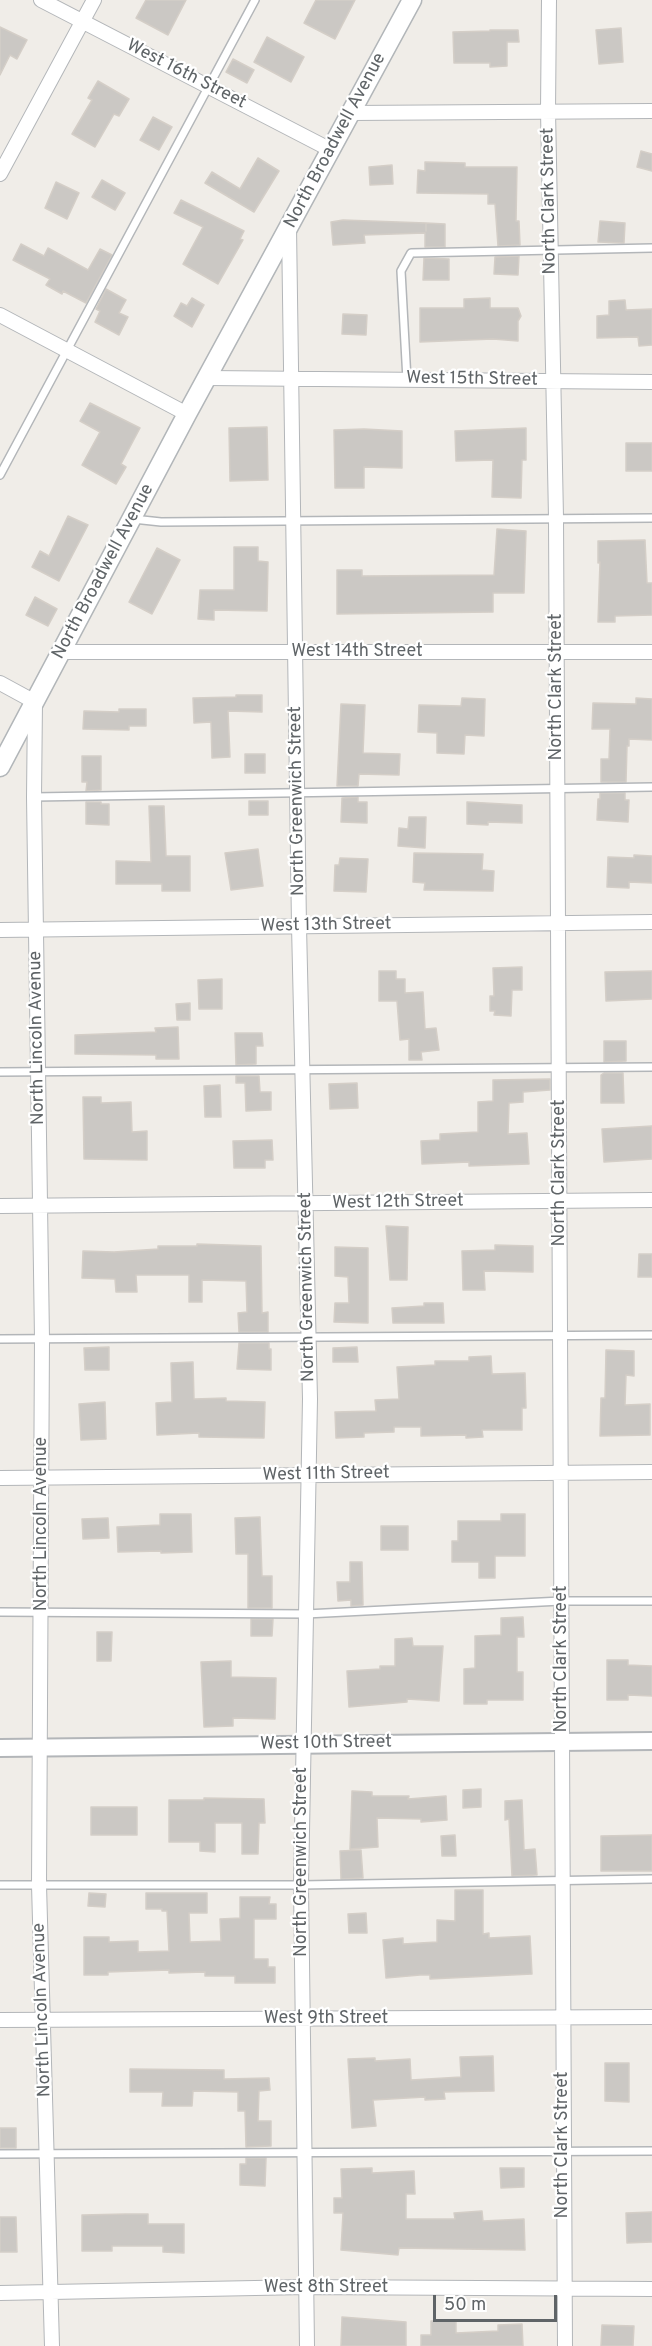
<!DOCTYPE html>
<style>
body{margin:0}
#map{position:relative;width:652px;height:2346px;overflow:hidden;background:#f0ede8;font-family:Overpass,sans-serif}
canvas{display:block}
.scale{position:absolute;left:433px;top:2295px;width:124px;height:27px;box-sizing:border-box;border:3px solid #5f6467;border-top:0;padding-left:8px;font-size:18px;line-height:21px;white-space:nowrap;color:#5f6467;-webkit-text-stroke:4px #fff;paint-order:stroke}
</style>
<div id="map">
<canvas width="652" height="2346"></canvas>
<div class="scale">50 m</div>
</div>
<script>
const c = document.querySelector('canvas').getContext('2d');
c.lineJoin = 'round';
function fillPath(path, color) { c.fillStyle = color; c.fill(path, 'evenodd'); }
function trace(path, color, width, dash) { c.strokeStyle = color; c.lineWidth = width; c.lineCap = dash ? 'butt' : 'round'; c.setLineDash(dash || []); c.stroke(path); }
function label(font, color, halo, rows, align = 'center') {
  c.font = font + ' Overpass,sans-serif'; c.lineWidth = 4.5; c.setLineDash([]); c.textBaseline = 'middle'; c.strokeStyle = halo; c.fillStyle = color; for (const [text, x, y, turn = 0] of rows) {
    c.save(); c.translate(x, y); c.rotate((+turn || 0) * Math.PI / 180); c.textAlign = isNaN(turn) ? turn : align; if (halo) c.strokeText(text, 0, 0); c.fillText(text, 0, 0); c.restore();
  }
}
const building = new Path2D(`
 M146,0H186L168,35L136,18Z
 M316,0H355L335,39L304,23Z
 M0,27L27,40L17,59L10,55L0,75Z
 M621,28L623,62L599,64L596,30Z
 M490,30H518L519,42H507V66L490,67V63H454L453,32L490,31Z
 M267,37L304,57L291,82L254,62Z
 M233,59L254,70L247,83L226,72Z
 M98,81L129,99L119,116L114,114L95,147L72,134L92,100L88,98Z
 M153,117L172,127L159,150L140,140Z
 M641,151L652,154V171L637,167Z
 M258,158L279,171L254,212L205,183L212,172L240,189Z
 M425,162L465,163V167H517L516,221H519L520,245L498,246L495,204H488V194L417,193L418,170L425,171Z
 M392,165L393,184L370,185L369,167Z
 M102,180L125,193L115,210L92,197Z
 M56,182L79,193L67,219L45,208Z
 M181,200L244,231L240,239L243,240L218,284L183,264L203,227L174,213Z
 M343,220L426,223V231V223L445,224V247H425V233L364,235L365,243L333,245L331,222Z
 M600,221L625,223L624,243L598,242Z
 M21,244L44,256L48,248L88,270L100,249L112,255L86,303L63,291L62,294L46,285L50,279L13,260Z
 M519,256L518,275L494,274L495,257Z
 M424,258L449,259V280H423Z
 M106,289L126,300L119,313L128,317L119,335L95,322L100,311L96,309Z
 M192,298L204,305L192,327L174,316L181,303L187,306Z
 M490,298V308H518L521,316L518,321V341L493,339L420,342V308H464V299Z
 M625,300L626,310L652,309V345L639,346L638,337L597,338V316L609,315V301Z
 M343,314L367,315L366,335L342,334Z
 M90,403L140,428L121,464L126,467L116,484L82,465L100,432L80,421Z
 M267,427L268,480L230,481L229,428Z
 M526,428V460H522L521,498L492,497L493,460L456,461L455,431Z
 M364,429L402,431V468L364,467V488H335L334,430Z
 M626,443H652V471H626Z
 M68,516L88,525L59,581L32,567L40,551L49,556Z
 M497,529L526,531L524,593H493V612L337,614V570H362V576L494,575Z
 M645,540L647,583H652V615L615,616V622H598L600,562L598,563V541Z
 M234,547H258V561L268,562L267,611L214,610V620L198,619L200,590H234Z
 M157,548L180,560L152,614L129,602Z
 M35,597L57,609L48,626L26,615Z
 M236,695H262V712L228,711L230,757L212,758L211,722L194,723L193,698L236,697Z
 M462,698L485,699L484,736L465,735L464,754L437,753V733L418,732L419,705L461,706Z
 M636,698L652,699V740L629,739V746H627L626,782H601V759H609L610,729H592L593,703L636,704Z
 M341,704L365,705L363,753L400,754L399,775L359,774L358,786H337Z
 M119,709H146V726H129V730L83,729L84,711L119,712Z
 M245,754H265V773H245Z
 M82,756H101V790L86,791L87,782H82Z
 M600,793H625V800H629L628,822L597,820L598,799H600Z
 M358,797V802H367V823L341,822L342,798Z
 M249,801H268V815H249Z
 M86,802H101V804H109V825L86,824Z
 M467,802L522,805V823L488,822V825L467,824Z
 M149,806H164L166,856H190V891H162V884H116V861L151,862Z
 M409,817H426L425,848L398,846L399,828L408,829Z
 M258,849L263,886L231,890L225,853Z
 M414,853L483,854L482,870L494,871L493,891L424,890L425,883L413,882Z
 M634,855L652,856V883L629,882V888L607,887L608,857L634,858Z
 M340,858L368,859L366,892L334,891L335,865H339Z
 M522,967V990H512L511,1016L494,1015L495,1011H490V996H494L493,968Z
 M379,971H396V979H405V993L423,992L425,1029L436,1028L439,1050L421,1052L422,1060H409V1039L400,1040L397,1001H379Z
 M652,971V999L606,1001L605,972Z
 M222,979V1009H199L198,980Z
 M190,1003V1020H177L176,1004Z
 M178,1027L179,1059H156V1055L75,1054V1035L156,1032L155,1028Z
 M235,1033H262L263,1046H256V1064L236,1065Z
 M604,1041H626V1061L604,1062Z
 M604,1073H623L624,1103H601V1075Z
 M236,1076H259L260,1092H271V1110L246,1111L245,1083H236Z
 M550,1079V1090L523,1092V1102L509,1103L508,1134L527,1133L529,1164L469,1166V1162L422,1164L421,1141L440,1140V1134L478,1132V1102L493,1101V1080Z
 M357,1083L358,1108L330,1109L329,1084Z
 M220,1085L221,1117H205L204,1086Z
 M83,1097H101V1103L131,1102L132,1132L147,1131V1160L84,1159Z
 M652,1126V1159L604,1162L602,1129Z
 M272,1140L273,1160H265V1168H234L233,1141Z
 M386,1226L408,1227L407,1280H390Z
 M197,1244L261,1246L262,1313L268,1312V1332H239L238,1313L247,1312L246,1281L202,1280V1302H189V1275H136L137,1292H116L115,1279L82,1278L83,1251L114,1252L158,1249V1246H197Z
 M495,1245L533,1246V1272L484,1271L485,1290H463L462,1251L495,1250Z
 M335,1247L368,1248V1323L334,1322L335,1303H349L348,1277L335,1276Z
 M639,1254H652V1277H638Z
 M424,1303H443L444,1323H393L392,1308L424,1306Z
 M239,1343H269V1349H271V1370L237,1369Z
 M109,1347V1370H85L84,1348Z
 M357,1347L358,1362H333V1348Z
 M606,1350L634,1351V1376L626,1375L625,1405L650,1404V1435L600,1436L601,1398H605Z
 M491,1356L492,1374L525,1373L526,1408H522V1430H482L483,1437L466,1438V1435L421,1436V1427H394V1432L364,1433V1437L336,1438L335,1412L376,1411L375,1400L399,1399L397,1367L435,1365V1361H469V1357Z
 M193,1362L194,1399L226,1398V1401L265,1402L264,1438L199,1437V1433L157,1435L156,1403L172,1402L171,1363Z
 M105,1402L106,1439L81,1440L79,1404Z
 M160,1514H191L192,1552L161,1553V1551L118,1552L117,1527L160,1525Z
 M501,1514H525V1556H495V1578H479V1562H452V1541H458V1521H501Z
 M260,1517L262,1576H272V1608H248V1554H236L235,1518Z
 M108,1518L109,1538L83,1539L82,1519Z
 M381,1526H408V1550H381Z
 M350,1562H362L363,1605L351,1606V1600L338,1601L337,1582H350Z
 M523,1617L524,1637H517V1672H523V1700H487V1704H464V1669L475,1668V1636L501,1635V1618Z
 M251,1619H273L272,1636H251Z
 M97,1632H112L111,1661H97Z
 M412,1638L413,1646H443L439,1701L407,1699V1702L349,1707L347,1671L380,1669V1666H395V1639Z
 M607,1660H628V1665L652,1666V1696L628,1695V1700H607Z
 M231,1661V1677L276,1678L275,1719L233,1718V1726L204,1727L201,1662Z
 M481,1789V1807L463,1808V1790Z
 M352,1791L372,1792V1796H409L408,1799L446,1796L447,1820L421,1822V1819L377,1818L378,1847L350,1849Z
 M204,1798L264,1799L265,1823H259L258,1854H242V1823H215V1852L200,1851V1842H169V1800H204Z
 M522,1800L524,1850L535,1849L537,1875L512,1876L509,1819L505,1820V1801Z
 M91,1807H137V1835H91Z
 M455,1835L456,1856H442L441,1836Z
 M652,1835V1871H601V1836Z
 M361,1850L363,1878L341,1879L340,1851Z
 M455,1890H483V1934L489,1933V1938L530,1936L532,1974L430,1979V1975H420L386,1978L383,1940L403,1938V1944L437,1942V1920L455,1921Z
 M89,1893L106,1894L105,1907L88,1906Z
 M146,1893H207V1913H189L190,1942L221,1941L220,1919L240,1918V1897H270L269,1904H276V1919H254V1959H268V1967H275V1983H235V1976H205V1972L169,1973V1970L108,1972V1975H84V1937H109V1942L138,1941V1952L169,1951L167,1911H162V1909H146Z
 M366,1913L367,1933H349L348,1914Z
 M493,2056L494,2091L444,2092L445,2099L425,2100V2097L373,2100L376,2126L352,2128L348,2059L375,2058V2061L410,2059L411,2080L461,2077L460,2057Z
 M605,2063H629V2102L605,2101Z
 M130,2069L224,2070V2079L269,2078L270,2090L259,2091L258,2121H271V2146L246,2147L245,2111H238V2092L193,2091L192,2106H162L163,2092H130Z
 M0,2128H16V2148H0Z
 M246,2158H266L265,2186L240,2185V2164H246Z
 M372,2168V2173L414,2171L415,2194H406V2219H455L454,2213L482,2211L483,2221L524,2219L525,2250L399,2248L398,2255L341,2250L343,2213H334V2198H342L341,2169Z
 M500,2168H524V2187L501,2188Z
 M652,2212V2242L627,2243L626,2213Z
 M126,2214H148V2224H184V2253L163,2252V2246H112V2251H82V2215Z
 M0,2217H16L17,2252H0Z
 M342,2317L406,2322V2346H341Z
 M431,2321H456V2333L498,2331V2325L522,2324L523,2346H421V2335H431Z
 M602,2325L634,2326L633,2346H601Z`);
fillPath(building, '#cbc8c4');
trace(building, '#d4cec7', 1.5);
const service = new Path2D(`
 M407,380L401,271L411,253L652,248
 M0,475L255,0
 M133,519L161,522L652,518
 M34,797L652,787
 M0,1072L652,1067
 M0,1339L652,1335
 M0,1612L306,1614L561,1601H652
 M0,1885H301L652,1879
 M0,2154L652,2151`);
const minor = new Path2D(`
 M41,0L331,150
 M549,0L548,111L556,518L565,2346
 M351,113L652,111
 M0,174L94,0
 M289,227L299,926L310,1399L301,1885L307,2346
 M0,315L187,414
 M207,378L652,382
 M62,652H652
 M0,683L35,702L34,797L42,1339L39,1885L52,2346
 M0,930L652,922
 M0,1206L652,1200
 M0,1478L652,1472
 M0,2020L652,2017
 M0,2293L306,2287L652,2289`);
const tertiary = new Path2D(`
 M0,1748L652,1741`);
const secondary = new Path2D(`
 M0,767L187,414L412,0`);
trace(service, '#b3b6b9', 10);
trace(minor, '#b3b6b9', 16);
trace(tertiary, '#b3b6b9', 20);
trace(secondary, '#b2b6b9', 21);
trace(service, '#fff', 7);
trace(minor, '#fff', 14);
trace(tertiary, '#fff', 16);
trace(secondary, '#fff', 18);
label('18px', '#5f6467', '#fff', [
 ["West 16th Street",186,75,27],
 ["North Broadwell Avenue",336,141,-62],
 ["North Clark Street",550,201,-91],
 ["West 15th Street",472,380,1],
 ["North Broadwell Avenue",104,572,-62],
 ["West 14th Street",357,652],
 ["North Clark Street",557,687,-90],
 ["North Greenwich Street",298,801,-91],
 ["West 13th Street",326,926,-1],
 ["North Lincoln Avenue",38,1038,-91],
 ["North Clark Street",560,1173,-90],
 ["West 12th Street",398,1203,-1],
 ["North Greenwich Street",308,1287,-91],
 ["West 11th Street",326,1475,-1],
 ["North Lincoln Avenue",42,1524,-90],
 ["North Clark Street",562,1659,-90],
 ["West 10th Street",326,1744,-1],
 ["North Greenwich Street",302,1862,-90],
 ["North Lincoln Avenue",43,2010,-92],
 ["West 9th Street",326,2019],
 ["North Clark Street",563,2145,-90],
 ["West 8th Street",326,2288]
]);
</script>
